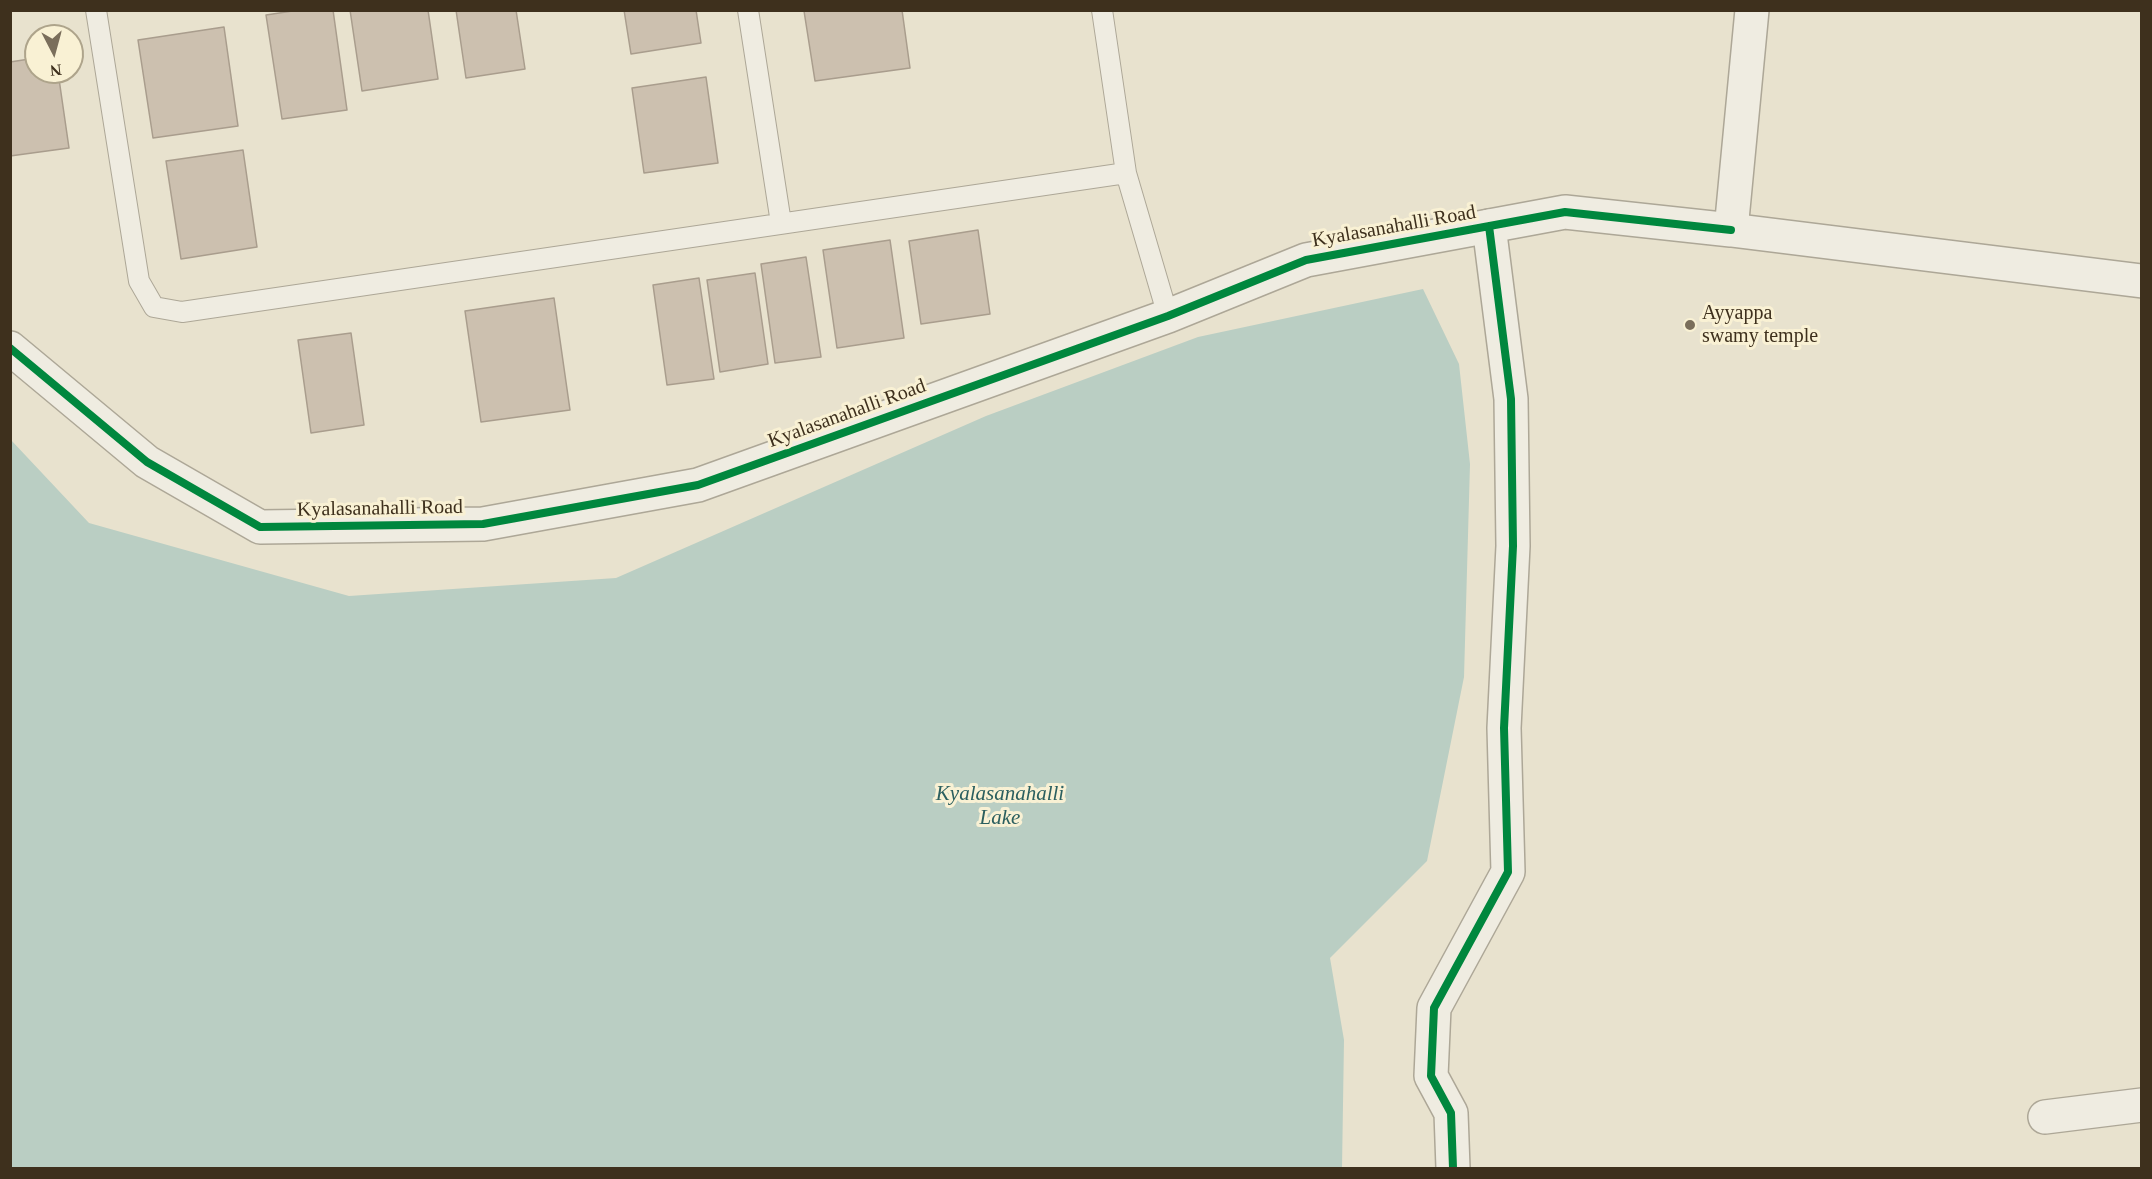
<!DOCTYPE html>
<style>
body{margin:0}
#map{position:relative;width:2152px;height:1179px;overflow:hidden;background:#e8e2ce;font-family:"Times New Roman",serif}
canvas{display:block}
.frame{position:absolute;inset:0;border:12px solid #3e301d;pointer-events:none}
.north{position:absolute;left:24px;top:24px;width:60px;height:60px;box-sizing:border-box;background:#f9f1d4;border:2px solid #aea48b;border-radius:50%;rotate:174deg;font-size:16px;font-weight:700;line-height:24px;text-align:center;color:#3e301d}
.north::after{content:'';display:block;margin:auto;width:21px;height:27px;background:#7a6e5b;clip-path:polygon(50% 0,100% 100%,50% 72%,0 100%)}
</style>
<div id="map">
<canvas width="2152" height="1179"></canvas>
<div class="frame"></div>
<div class="north">N</div>
</div>
<script>
const c = document.querySelector('canvas').getContext('2d');
c.lineJoin = 'round';
function fillPath(path, color) { c.fillStyle = color; c.fill(path, 'evenodd'); }
function trace(path, color, width, dash) { c.strokeStyle = color; c.lineWidth = width; c.lineCap = dash ? 'butt' : 'round'; c.setLineDash(dash || []); c.stroke(path); }
function label(font, color, halo, rows, align = 'center') {
  c.font = font + ' "Times New Roman",serif'; c.lineWidth = 6; c.setLineDash([]); c.textBaseline = 'middle'; c.strokeStyle = halo; c.fillStyle = color; for (const [text, x, y, turn = 0] of rows) {
    c.save(); c.translate(x, y); c.rotate((+turn || 0) * Math.PI / 180); c.textAlign = isNaN(turn) ? turn : align; if (halo) c.strokeText(text, 0, 0); c.fillText(text, 0, 0); c.restore();
  }
}
fillPath(new Path2D(`
 M1423,289L1459,364L1470,464L1464,677L1427,861L1330,958L1344,1040L1342,1168H11V440L89,523L349,596L616,578L986,416L1198,337Z`), '#bacec3');
const building = new Path2D(`
 M299,10H333L347,110L282,119L266,15Z
 M350,10H428L438,79L362,91Z
 M456,10H516L525,69L466,78Z
 M624,10H696L701,43L631,54Z
 M902,10L910,68L815,81L804,11Z
 M224,27L238,126L153,138L138,40Z
 M36,58V72H58L69,148L10,156V62Z
 M706,77L718,163L644,173L632,88Z
 M243,150L257,247L181,259L166,161Z
 M978,230L990,314L921,324L909,241Z
 M890,240L904,338L837,348L823,250Z
 M806,257L821,357L775,363L761,264Z
 M755,273L768,364L720,372L707,280Z
 M699,278L714,379L667,385L653,285Z
 M554,298L570,410L481,422L465,311Z
 M351,333L364,425L311,433L298,340Z`);
fillPath(building, '#ccc0af');
trace(building, '#a99d8d', 1.5);
const service = new Path2D(`
 M96,10L139,281L154,307L182,312L1126,173L1168,316
 M748,10L781,223
 M1102,10L1126,173`);
const minor = new Path2D(`
 M2045,1117L2142,1105
 M1453,1168L1451,1113L1431,1076L1434,1008L1508,872L1504,728L1513,546L1511,399L1489,226`);
const tertiary = new Path2D(`
 M1752,10L1731,230L2142,281
 M10,348L147,462L260,527L483,524L698,485L1168,316L1306,260L1565,212L1731,230`);
trace(service, '#ada797', 22);
trace(minor, '#ada797', 36);
trace(tertiary, '#ada797', 36);
trace(service, '#efece1', 20);
trace(minor, '#efece1', 33);
trace(tertiary, '#efece1', 33);
trace(new Path2D(`
 M10,348L147,462L260,527L483,524L698,485L1168,316L1306,260L1565,212L1731,230
 M1453,1168L1451,1113L1431,1076L1434,1008L1508,872L1504,728L1513,546L1511,399L1489,226`), '#00873e', 8);
for (const [x, y, r, color] of [
 [1690,325,6,"#7a6e5b"]
]) { const dot = new Path2D(); dot.arc(x, y, r, 0, 2 * Math.PI); c.fillStyle = color; c.fill(dot); trace(dot, '#f9f1d4', 2); }
label('20px', '#3e301d', '#f9f1d4', [
 ["Kyalasanahalli Road",1394,227,-10],
 ["Kyalasanahalli Road",847,414,-20],
 ["Kyalasanahalli Road",380,509,-1]
]);
label('20px', '#3e301d', '#f9f1d4', [
 ["Ayyappa",1702,314],
 ["swamy temple",1702,337]
], 'left');
label('italic 21px', '#2b5f5f', '#f9f1d4', [
 ["Kyalasanahalli",1000,794],
 ["Lake",1000,818]
]);
</script>
